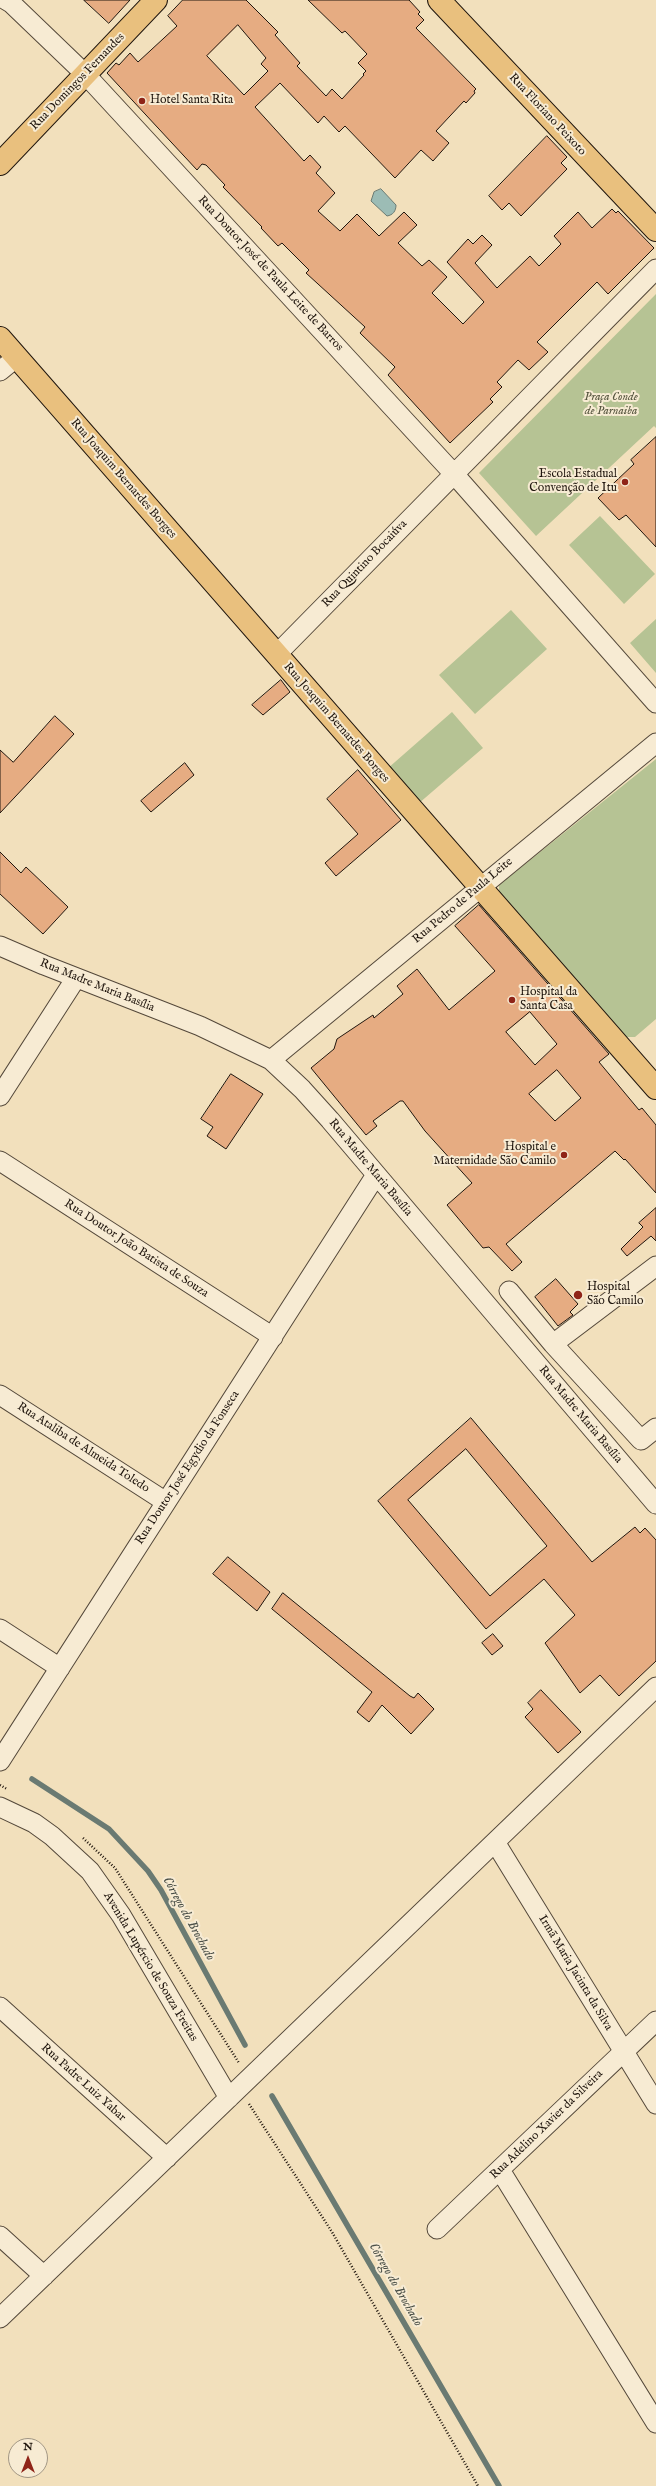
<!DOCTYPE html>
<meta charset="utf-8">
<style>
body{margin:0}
#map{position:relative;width:656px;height:2486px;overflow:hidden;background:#f2e0bc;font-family:"IM FELL English",serif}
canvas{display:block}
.north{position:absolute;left:8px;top:2438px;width:40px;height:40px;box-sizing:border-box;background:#f7ebd3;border:1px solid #a19684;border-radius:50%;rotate:0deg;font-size:11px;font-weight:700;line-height:16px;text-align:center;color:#20160e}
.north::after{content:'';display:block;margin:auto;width:14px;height:18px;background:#8f2418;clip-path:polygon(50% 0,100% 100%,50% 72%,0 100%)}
</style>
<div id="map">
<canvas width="656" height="2486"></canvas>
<div class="north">N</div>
</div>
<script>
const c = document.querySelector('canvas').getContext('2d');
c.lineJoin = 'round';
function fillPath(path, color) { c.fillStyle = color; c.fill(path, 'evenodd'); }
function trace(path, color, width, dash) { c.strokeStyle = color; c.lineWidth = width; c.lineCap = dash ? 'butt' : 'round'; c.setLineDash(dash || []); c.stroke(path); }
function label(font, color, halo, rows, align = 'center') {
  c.font = font + ' "IM FELL English",serif'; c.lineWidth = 4; c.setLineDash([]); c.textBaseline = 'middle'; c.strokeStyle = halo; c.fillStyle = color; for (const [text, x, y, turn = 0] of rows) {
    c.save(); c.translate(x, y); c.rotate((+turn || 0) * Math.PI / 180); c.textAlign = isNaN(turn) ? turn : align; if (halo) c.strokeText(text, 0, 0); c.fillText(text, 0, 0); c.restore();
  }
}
fillPath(new Path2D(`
 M656,294V428L654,426L536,536L479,473Z
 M600,516L655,574L624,604L569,545Z
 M511,610L547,649L475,714L439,675Z
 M656,619V673L630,643Z
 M452,712L483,748L418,804L387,769Z
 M656,759V1019L635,1037H623L499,895V885Z`), '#b6c394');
const water = new Path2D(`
 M381,189L396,205C396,211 393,215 387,216L371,201L374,192Z`);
fillPath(water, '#9cbcb5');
trace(water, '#6a7a72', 1);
trace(new Path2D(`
 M32,1779L109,1829L148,1871L161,1890L245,2045
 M272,2096L499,2486`), '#6a7a72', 5.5);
const building = new Path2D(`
 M84,0H130L109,23Z
 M183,0H246L278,32L275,35L300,63L297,66L326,96L332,89L342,99L364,75L363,74L366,71L358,63L367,54L345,31L342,33L308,0H409L420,12L418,14L424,20L416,28L476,89L474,91L475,93L466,103L464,101L436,131L449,143L433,161L421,150L395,178L345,126L339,132L324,116L318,123L280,83L255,107L304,161L310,155L321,167L316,173L335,193L318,211L340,231L357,214L379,236L404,212L417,225L398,243L422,266L429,260L447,277L432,293L463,324L484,302L447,262L468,239L473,244L482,235L492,245L475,263L497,288L530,256L539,266L561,244L554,236L578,212L592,228L612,209L616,213L618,211L654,248L608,294L597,282L537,342L548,352L529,370L518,360L497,382L502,387L490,399L493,402L450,443L388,375L395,367L360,333L365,327L306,273L309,270L282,243L278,246L261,228L262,227L223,187L225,185L206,165L202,164L197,170L107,73L116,63L119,65L130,53L138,62L177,26L168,16ZM238,25L266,58L261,64L268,71L244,95L207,56Z
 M547,136L567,157L561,163L567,169L521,216L509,203L502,210L489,196Z
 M656,437V547L626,515L619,520L598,498L634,464L631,460Z
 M281,680L290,692L263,715L252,705Z
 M55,716L74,734L0,813V750L13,762Z
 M185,763L194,775L151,812L141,801Z
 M358,770L401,820L336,876L325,863L358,834L327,799Z
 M0,852L21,873L26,867L68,907L43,934L0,894Z
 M479,905L609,1054L599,1062L639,1110L642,1108L656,1125V1193L625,1159L624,1160L615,1151L506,1244L522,1262L512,1271L489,1247L483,1248L447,1205L472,1183L425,1131L403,1101H400L373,1121L377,1126L366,1135L311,1068L334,1049L337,1039L373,1015L374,1018L403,994L397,986L417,969L449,1010L495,971L455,926ZM530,1012L557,1044L535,1065L506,1032ZM557,1070L581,1098L555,1121L529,1094Z
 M231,1074L263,1094L226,1149L207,1136L213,1127L201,1119Z
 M656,1208V1241L651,1236L627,1256L621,1249L643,1227L639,1223Z
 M556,1279L578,1304L570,1312L573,1315L558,1326L535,1297Z
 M471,1418L592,1562L635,1527L640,1533L645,1528L656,1540V1661L619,1696L600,1675L580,1693L545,1643L575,1615L544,1579L486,1629L378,1501ZM466,1449L547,1546L490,1596L408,1500Z
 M228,1557L270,1592L257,1611L213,1574Z
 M283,1593L410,1696L414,1698L418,1693L434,1709L411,1734L382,1705L369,1722L357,1712L372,1692L272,1609Z
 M493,1634L503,1646L492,1655L482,1643Z
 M541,1690L581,1732L558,1753L525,1717L533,1709L528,1703Z`);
fillPath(building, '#e6ac82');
trace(building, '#20160e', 1);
const minor = new Path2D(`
 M6,0L11,3L85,74L454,474L656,703
 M0,371L17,357
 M276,655L656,269
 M0,946L44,965L200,1026L271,1060L302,1089L330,1120L656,1504
 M271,1060L656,743
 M0,1096L76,978
 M0,1161L273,1337
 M509,1291L553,1344L641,1440L656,1428
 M553,1344L656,1266
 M0,1395L166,1502
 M0,1629L60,1668
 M0,1761L376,1175
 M0,1807L34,1823L52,1836L90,1871L121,1915L229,2098
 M495,1842L656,2104
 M0,2007L167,2158
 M500,2170L656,2423
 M437,2229L656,2021
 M0,2236L44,2276
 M0,2318L656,1687`);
const major = new Path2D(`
 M439,0L656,230
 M0,164L156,0
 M0,338L656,1088`);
trace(minor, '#54483a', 21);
trace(major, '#20160e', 24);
trace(new Path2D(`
 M0,1785L7,1789
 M83,1838L115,1868L239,2063
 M249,2104L332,2232L478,2486`), '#20160e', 2.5, [1, 2]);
trace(minor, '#f7ebd3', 19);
trace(major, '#e9c07e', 22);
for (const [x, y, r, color] of [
 [142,101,4,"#8f2418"],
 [625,482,4,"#8f2418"],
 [512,1000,4,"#8f2418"],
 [564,1155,4,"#8f2418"],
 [578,1295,5,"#8f2418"]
]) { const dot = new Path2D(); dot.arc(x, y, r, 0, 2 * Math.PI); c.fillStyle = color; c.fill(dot); trace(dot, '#f7ebd3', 1.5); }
label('12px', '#20160e', '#f7ebd3', [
 ["Rua Domingos Fernandes",78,82,-46],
 ["Rua Floriano Peixoto",547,115,47],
 ["Rua Doutor José de Paula Leite de Barros",270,274,47],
 ["Rua Joaquim Bernardes Borges",123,479,49],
 ["Rua Quintino Bocaiúva",365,564,-46],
 ["Rua Joaquim Bernardes Borges",336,723,49],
 ["Rua Pedro de Paula Leite",463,901,-40],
 ["Rua Madre Maria Basília",97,986,22],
 ["Rua Madre Maria Basília",370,1168,50],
 ["Rua Doutor João Batista de Souza",136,1249,33],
 ["Rua Madre Maria Basília",580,1415,50],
 ["Rua Ataliba de Almeida Toledo",83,1448,33],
 ["Rua Doutor José Egydio da Fonseca",188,1468,-57],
 ["Avenida Lupércio de Souza Freitas",150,1967,59],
 ["Irmã Maria Jacinta da Silva",575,1973,59],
 ["Rua Padre Luiz Yabar",83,2083,42],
 ["Rua Adelino Xavier da Silveira",547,2125,-44]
]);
label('12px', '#20160e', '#f7ebd3', [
 ["Hotel Santa Rita",150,101],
 ["Escola Estadual",617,475,"right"],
 ["Convenção de Itu",617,489,"right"],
 ["Hospital da",520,993],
 ["Santa Casa",520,1007],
 ["Hospital e",556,1148,"right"],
 ["Maternidade São Camilo",556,1162,"right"],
 ["Hospital",587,1288],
 ["São Camilo",587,1302]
], 'left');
label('italic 12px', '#54533d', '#f7ebd3', [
 ["Praça Conde",611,398],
 ["de Parnaiba",611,412]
]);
label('italic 13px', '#4b5048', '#f7ebd3', [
 ["Córrego do Brochado",188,1919,61],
 ["Córrego do Brochado",395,2285,60]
]);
</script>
